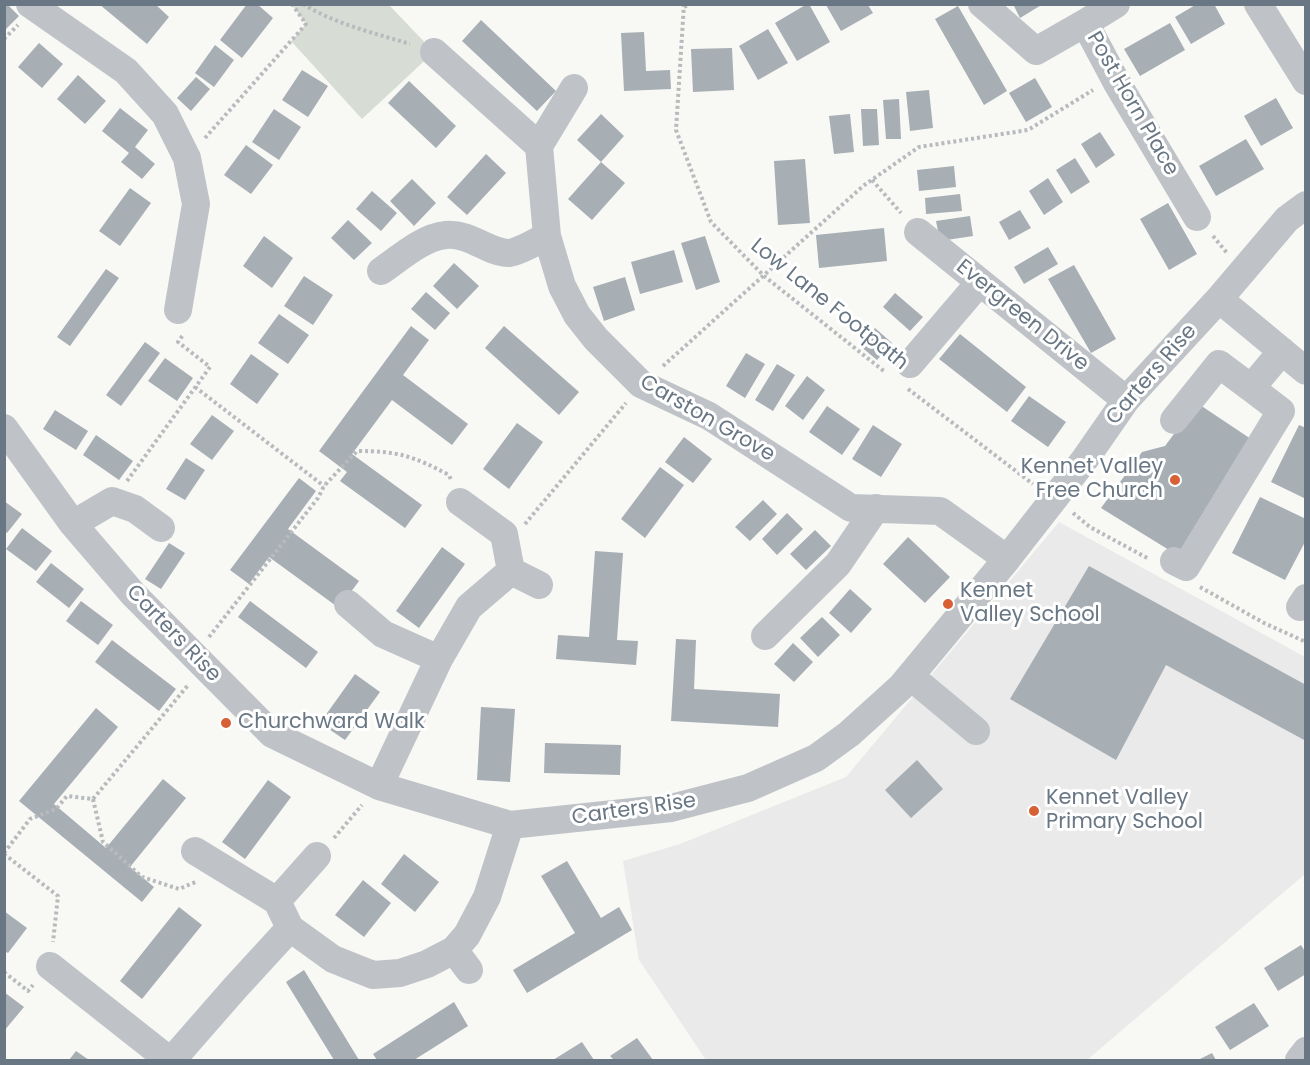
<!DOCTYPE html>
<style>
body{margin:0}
#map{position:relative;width:1310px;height:1065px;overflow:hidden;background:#f8f8f5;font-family:Poppins,sans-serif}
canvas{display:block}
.frame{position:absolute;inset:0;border:6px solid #697784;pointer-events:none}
</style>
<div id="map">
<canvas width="1310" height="1065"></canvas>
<div class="frame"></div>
</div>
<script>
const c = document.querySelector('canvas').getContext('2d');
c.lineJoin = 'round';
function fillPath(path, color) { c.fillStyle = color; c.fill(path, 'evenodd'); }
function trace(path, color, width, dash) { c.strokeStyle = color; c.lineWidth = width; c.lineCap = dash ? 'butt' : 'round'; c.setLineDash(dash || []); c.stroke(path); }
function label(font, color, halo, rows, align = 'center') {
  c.font = font + ' Poppins,sans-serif'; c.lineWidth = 6; c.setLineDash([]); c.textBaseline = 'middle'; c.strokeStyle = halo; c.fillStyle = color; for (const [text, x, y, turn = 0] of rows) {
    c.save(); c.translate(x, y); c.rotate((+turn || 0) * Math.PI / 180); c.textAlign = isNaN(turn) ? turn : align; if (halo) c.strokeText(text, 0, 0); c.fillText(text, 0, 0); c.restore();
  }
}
fillPath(new Path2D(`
 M1059,522L1305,657V874L1087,1060H706L639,960L623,861L680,844L846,777Z`), '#e9eae9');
fillPath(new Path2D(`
 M292,5H389L434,52L362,119L291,41L306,24Z`), '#d7dcd5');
fillPath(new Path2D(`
 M7,4L19,16L4,31V6Z
 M99,4H155L169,17L147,44Z
 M247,4H257L273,18L242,58L220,40Z
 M807,4H809L830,42L797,61L775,23Z
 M1013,4H1043L1020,18Z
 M1197,4H1214L1225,24L1191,44L1175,17Z
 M826,5H868L873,13L841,31Z
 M958,6L1007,91L984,105L935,19Z
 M481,20L556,91L537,111L462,41Z
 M1170,23L1185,50L1140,76L1124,49Z
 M768,29L788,63L758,80L739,46Z
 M644,32L646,71L670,70L671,89L624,91L621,33Z
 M39,43L63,64L42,88L18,67Z
 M215,45L234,60L214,87L195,73Z
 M732,48L734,90L693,92L691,49Z
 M302,70L328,86L308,117L282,100Z
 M78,75L106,101L85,124L57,99Z
 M196,77L210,89L191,111L177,98Z
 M1035,78L1052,107L1026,122L1009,93Z
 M409,81L456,126L436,148L388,103Z
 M929,90L933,128L910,131L906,92Z
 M1276,98L1293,128L1261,146L1244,116Z
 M899,99L901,139H886L883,100Z
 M120,108L148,130L135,147L155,164L142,179L121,162L129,153L102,131Z
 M274,109L301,127L279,160L252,142Z
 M861,109H877L879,145L863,146Z
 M601,114L624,136L601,162L577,140Z
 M850,114L854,152L834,154L829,116Z
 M1100,132L1115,155L1096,168L1081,144Z
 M1246,139L1264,169L1216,196L1199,166Z
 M246,145L273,165L251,194L224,175Z
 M486,154L506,173L467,215L447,197Z
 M1075,158L1090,182L1071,194L1056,170Z
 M805,159L810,223L778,225L774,161Z
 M601,162L625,183L592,220L568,199Z
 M954,166L956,187L919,191L917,170Z
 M1048,178L1063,202L1044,215L1029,191Z
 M412,179L436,203L414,226L390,201Z
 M130,188L151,203L120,246L99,231Z
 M372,191L397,213L381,231L356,209Z
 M960,194L962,211L926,214L925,198Z
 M1168,203L1197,254L1169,270L1140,219Z
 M1020,210L1031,228L1009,240L999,222Z
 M970,216L973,236L940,241L936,221Z
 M348,220L372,243L354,260L331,238Z
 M884,228L887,261L819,268L816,235Z
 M264,236L293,258L272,288L243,266Z
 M705,236L720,282L696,290L681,243Z
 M1048,247L1058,264L1024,284L1014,267Z
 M674,250L683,282L640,294L631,262Z
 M454,263L479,286L457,309L433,286Z
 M1074,265L1116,339L1091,353L1048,279Z
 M106,269L119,278L70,346L57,337Z
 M304,276L333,295L313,325L284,306Z
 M625,277L635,310L604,321L593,287Z
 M426,292L450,313L435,330L411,309Z
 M895,293L923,317L910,331L883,307Z
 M279,314L309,335L288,364L258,343Z
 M411,326L429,340L403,375L468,424L452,445L392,400L352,454L422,505L405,528L340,481L347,472L319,451Z
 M504,326L579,392L559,415L485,348Z
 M875,328L892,343L877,360L859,345Z
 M960,334L1026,387L1007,412L939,359Z
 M145,342L160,353L121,406L106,395Z
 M746,353L765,364L745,398L726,386Z
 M251,354L279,374L257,404L230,384Z
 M165,358L193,378L177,401L148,381Z
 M777,364L795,375L773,411L755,400Z
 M807,376L825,390L803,420L785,406Z
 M1029,396L1066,422L1048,447L1011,421Z
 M1197,403L1254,441L1182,558L1101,508L1142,452L1165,446Z
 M827,406L860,429L842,455L809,432Z
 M55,410L88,431L76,450L43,429Z
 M212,415L234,431L212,460L190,444Z
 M517,423L543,442L509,489L483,469Z
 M873,425L902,444L881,477L852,459Z
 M1299,425L1306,428V499L1271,482Z
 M96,435L133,461L119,480L83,455Z
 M684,437L712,459L693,483L665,462Z
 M186,458L205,470L185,500L166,489Z
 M660,467L684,485L645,538L621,519Z
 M299,478L316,491L288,529L359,581L339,608L269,557L249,584L230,570Z
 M1260,497L1306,519V540L1285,580L1232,553Z
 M763,500L777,514L750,541L735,527Z
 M4,501L22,514L7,533L4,531Z
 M787,513L803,529L777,555L762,539Z
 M22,528L52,551L36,571L6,549Z
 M815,530L831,546L806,570L790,554Z
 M908,537L950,577L925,603L883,564Z
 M169,543L185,553L161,589L145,579Z
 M442,547L465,564L419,628L396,611Z
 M595,551L623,553L617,640L638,641L636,665L556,659L558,635L589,637Z
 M51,563L84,589L69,608L36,582Z
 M1089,566L1306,685V741L1166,665L1116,760L1010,699Z
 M850,589L872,609L851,633L829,613Z
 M81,601L113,625L98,645L66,621Z
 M250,601L318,652L306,668L238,617Z
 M822,617L840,635L818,657L800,638Z
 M676,639L696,640L694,689L780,694L778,727L671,721Z
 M112,640L176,689L159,711L95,662Z
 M793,643L813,662L794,682L774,664Z
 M355,674L380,692L345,740L320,723Z
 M481,707L515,709L510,782L477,780Z
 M96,708L118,727L54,804L106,848L163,779L186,798L130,867L154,887L142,902L19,801Z
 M545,743L621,745L620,775L544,773Z
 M917,760L943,789L911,818L885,790Z
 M268,780L291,797L245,859L222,842Z
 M404,854L439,882L415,912L381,884Z
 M567,861L601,918L619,907L632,930L527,993L513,970L575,933L541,876Z
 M363,880L391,903L364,937L335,915Z
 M179,907L202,925L142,999L120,981Z
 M4,911L27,928L8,953L4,951Z
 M1301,945L1306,953V974L1278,991L1264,968Z
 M304,970L359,1060H334L286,982Z
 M4,992L24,1007L4,1031Z
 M454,1002L468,1026L414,1060H377L373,1054Z
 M1254,1003L1269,1026L1230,1050L1215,1027Z
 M637,1038L653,1060H614L610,1056Z
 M582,1042L594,1060H553Z
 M76,1051L89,1060H69Z
 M1212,1053L1216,1060H1198Z`), '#a7aeb4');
trace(new Path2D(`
 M303,4C335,24 374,33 410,44
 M684,4L676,130L711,222L764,276L885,372
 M684,7L690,4
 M4,39L18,25
 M205,138L306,24L292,4
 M872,180L901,213
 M1213,236L1227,253
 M663,366L863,186L919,147L1028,130L1093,90
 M195,387L324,486
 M908,389L1033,484
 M127,481L210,367L178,342L183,335
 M1073,513L1090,527L1149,559
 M525,524L626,403
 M1200,587L1264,623L1306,642
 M209,637L318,498L324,486L357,451C398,451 413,456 449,475L451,480
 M93,799L103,842L142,877L179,889L198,881
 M334,838L362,805
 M4,853L30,819L56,809L67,796L93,799L189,684
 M4,854L58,896L53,942
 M4,972L28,991L33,985`), '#b8bbbe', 4, [3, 3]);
trace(new Path2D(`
 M30,4L126,71L165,114L187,158L196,204L178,310
 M982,4L1036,51L1085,23
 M1116,4L1085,23L1117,83L1197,217
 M1258,4L1306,81
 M434,52L539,146L547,236L562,286L577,315L596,339L641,384L709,416L851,508L940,511L1007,559
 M539,146L574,88
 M918,232L1126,400
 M381,271C400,258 423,237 446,235C471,233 488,253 509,253C518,252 538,241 547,236
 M1219,299L1306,371
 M910,364L980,282
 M1174,420L1219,364L1251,388L1282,351
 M4,428L73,524L133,594L272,734L379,786L510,825L671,808L748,788L816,758L849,734L901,687L1007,559L1085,459L1126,400L1219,299L1287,219L1306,205
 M460,502L504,534L511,571L539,585
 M73,524L112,501L135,509L161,528
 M1174,561L1186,567L1281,411L1251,388
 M348,604L383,634L439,659
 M1300,607L1306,598
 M765,636L838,564L876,508
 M910,676L976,731
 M379,786L439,659L469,607L511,571
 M195,851L277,901L290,928L333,959L373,975L400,973L427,964L454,950L467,935L487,897L510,825
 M277,901L317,856
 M454,950L469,970
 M50,966L169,1060
 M172,1060L235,988L290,928
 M1299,1060L1306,1051`), '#bfc3c7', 28);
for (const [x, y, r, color] of [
 [1175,480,6,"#d86035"],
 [948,604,6,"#d86035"],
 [226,723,6,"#d86035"],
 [1034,811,6,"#d86035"]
]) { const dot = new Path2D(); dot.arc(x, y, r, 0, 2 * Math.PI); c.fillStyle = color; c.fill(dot); trace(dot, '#fff', 2); }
label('21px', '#697784', '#fff', [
 ["Post Horn Place",1132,104,60],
 ["Low Lane Footpath",829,305,39],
 ["Evergreen Drive",1022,316,39],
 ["Carters Rise",1152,375,-49],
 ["Carston Grove",707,419,30],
 ["Carters Rise",173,634,46],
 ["Carters Rise",634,810,-8]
]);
label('21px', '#697784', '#fff', [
 ["Kennet Valley",1163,468,"right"],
 ["Free Church",1163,492,"right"],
 ["Kennet",960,592],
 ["Valley School",960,616],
 ["Churchward Walk",238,723],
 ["Kennet Valley",1046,799],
 ["Primary School",1046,823]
], 'left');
</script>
